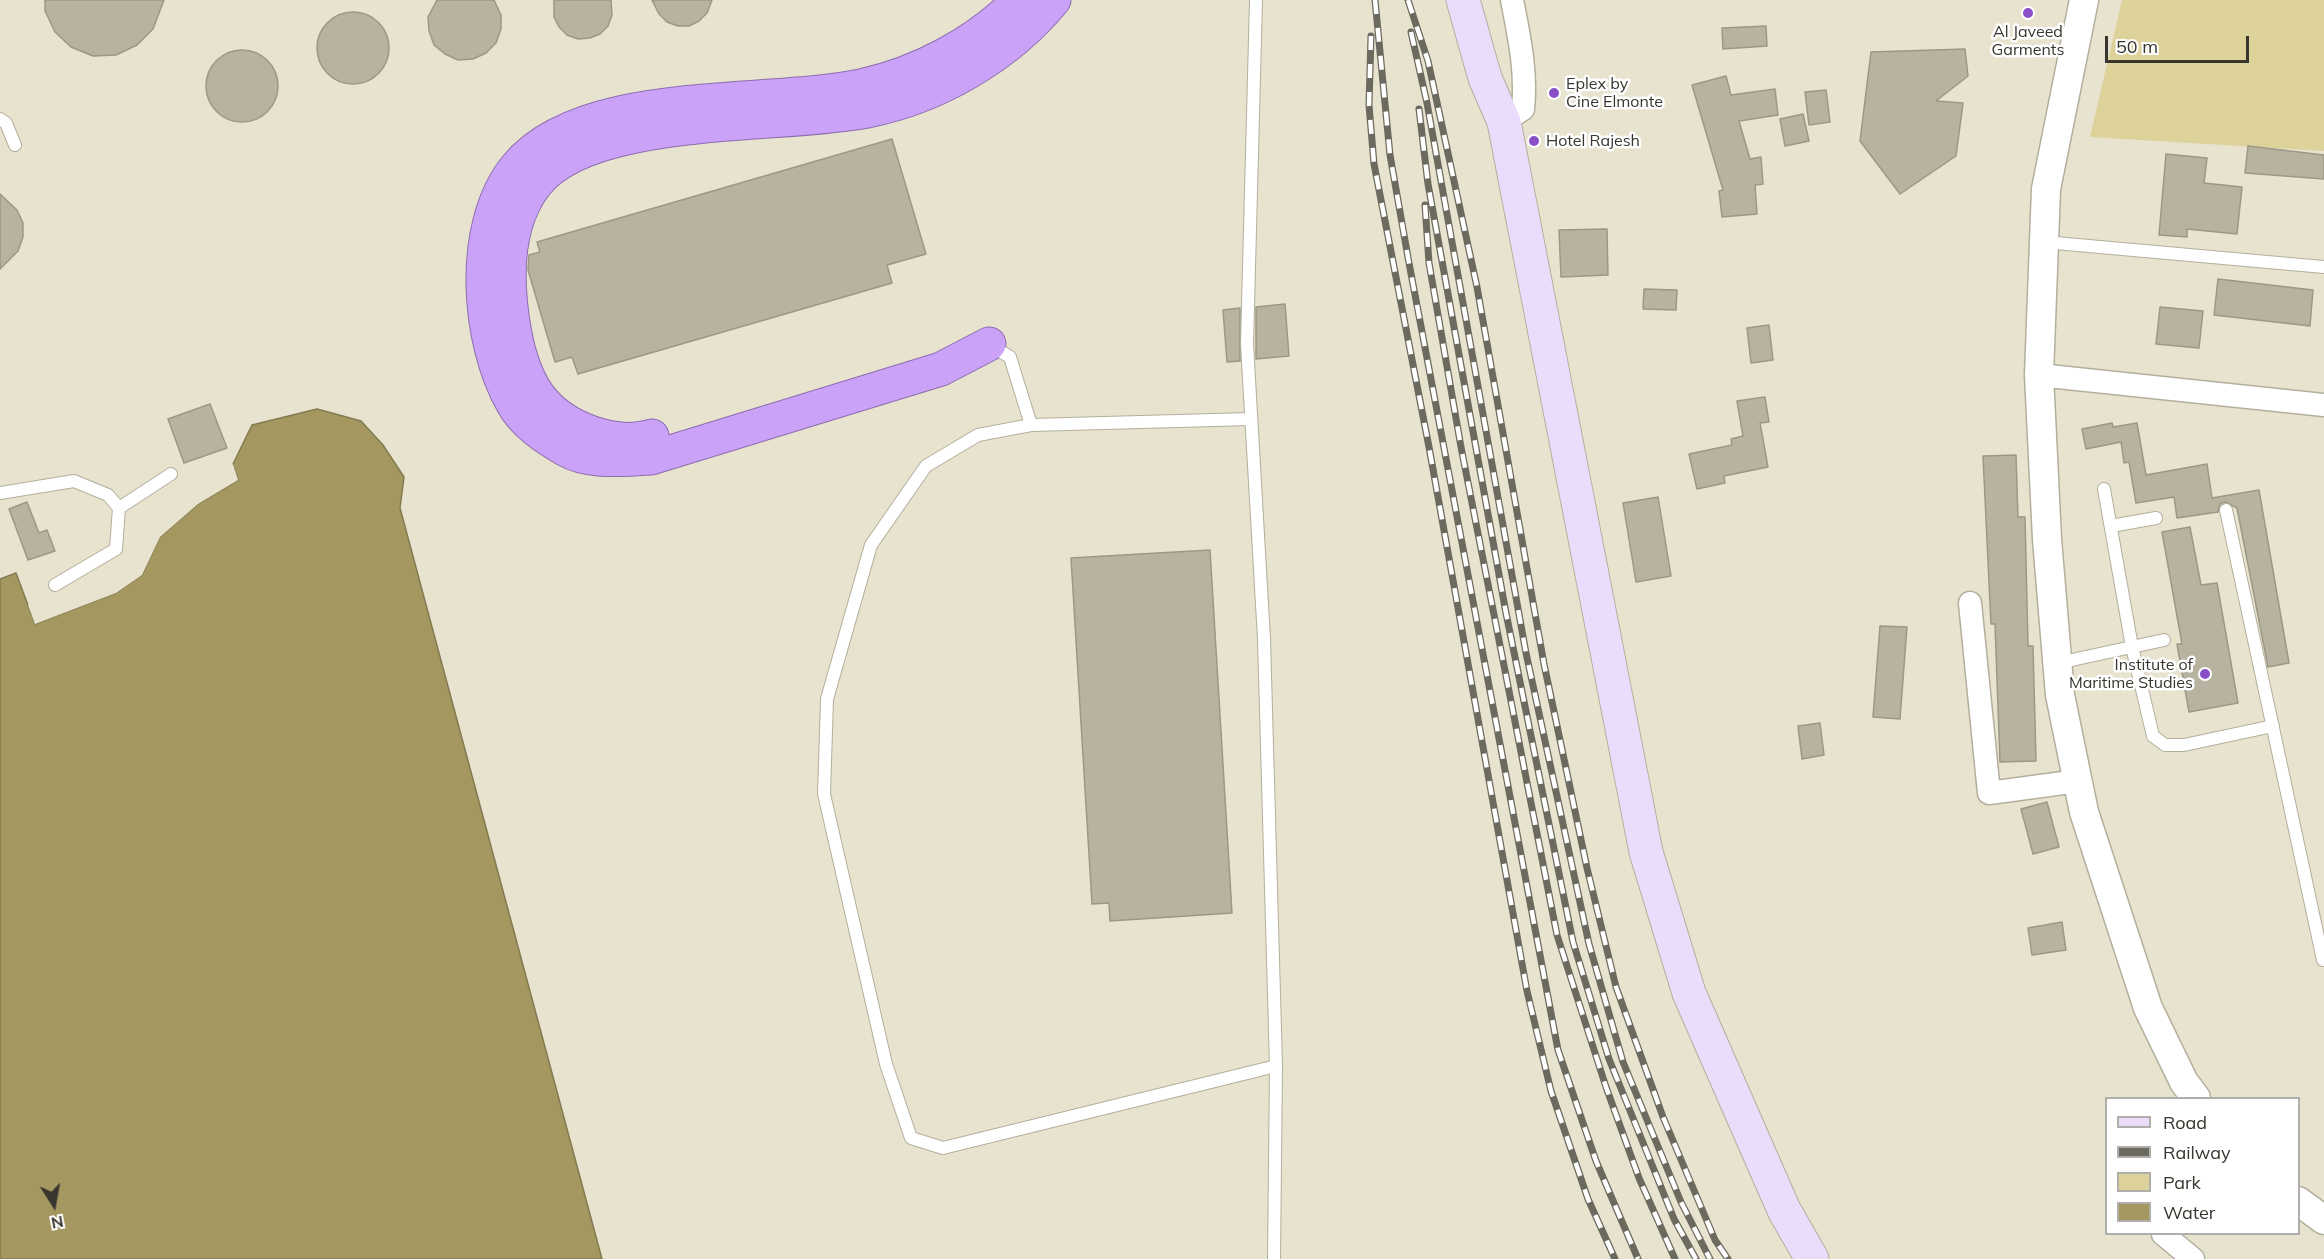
<!DOCTYPE html>
<style>
body{margin:0}
#map{position:relative;width:2324px;height:1259px;overflow:hidden;background:#e7e3cf;font-family:Mulish,sans-serif}
canvas{display:block}
.legend{position:absolute;left:2105px;top:1097px;width:195px;height:138px;box-sizing:border-box;background:#fff;border:2px solid #afaeab;margin:0;padding:8px 10px;list-style:none;font-size:18px;color:#37352e}
.legend li{display:flex;align-items:center;gap:12px;height:30px}
.legend b{width:30px;border:2px solid #afaeab}
.north{position:absolute;left:24px;top:1175px;width:60px;height:60px;-webkit-text-stroke:4px #fff;paint-order:stroke;rotate:169deg;font-size:16px;font-weight:700;line-height:24px;text-align:center;color:#37352e}
.north::after{content:'';display:block;margin:auto;width:21px;height:27px;background:#37352e;clip-path:polygon(50% 0,100% 100%,50% 72%,0 100%)}
.scale{position:absolute;left:2105px;top:36px;width:144px;height:27px;box-sizing:border-box;border:3px solid #37352e;border-top:0;padding-left:8px;font-size:18px;line-height:21px;white-space:nowrap;color:#37352e;-webkit-text-stroke:4px #fff;paint-order:stroke}
</style>
<div id="map">
<canvas width="2324" height="1259"></canvas>
<ul class="legend">
<li><b style="height:8px;background:#ebdcfc"></b>Road</li>
<li><b style="height:8px;background:#6c6a5f"></b>Railway</li>
<li><b style="height:16px;background:#ded29b"></b>Park</li>
<li><b style="height:16px;background:#a49860"></b>Water</li>
</ul>
<div class="north">N</div>
<div class="scale">50 m</div>
</div>
<script>
const c = document.querySelector('canvas').getContext('2d');
c.lineJoin = 'round';
function fillPath(path, color) { c.fillStyle = color; c.fill(path, 'evenodd'); }
function trace(path, color, width, dash) { c.strokeStyle = color; c.lineWidth = width; c.lineCap = dash ? 'butt' : 'round'; c.setLineDash(dash || []); c.stroke(path); }
function label(font, color, halo, rows, align = 'center') {
  c.font = font + ' Mulish,sans-serif'; c.lineWidth = 5; c.setLineDash([]); c.textBaseline = 'middle'; c.strokeStyle = halo; c.fillStyle = color; for (const [text, x, y, turn = 0] of rows) {
    c.save(); c.translate(x, y); c.rotate((+turn || 0) * Math.PI / 180); c.textAlign = isNaN(turn) ? turn : align; if (halo) c.strokeText(text, 0, 0); c.fillText(text, 0, 0); c.restore();
  }
}
fillPath(new Path2D(`
 M2122,0H2324V151L2090,137Z`), '#ded29b');
const water = new Path2D(`
 M317,409L361,421L383,445L404,477L400,508L602,1259H0V579L16,573L35,624L116,593L142,575L160,537L198,504L238,480L233,464L252,425Z`);
fillPath(water, '#a49860');
trace(water, '#837a51', 1.5);
fillPath(new Path2D(`
 M233,464L238,480L198,504L160,537L142,575L116,593L35,624L28,605L30,604L36,620L114,591L139,573L157,535L197,501L235,479L231,466Z`), '#e7e3cf');
const building = new Path2D(`
 M45,0H164L153,29L137,45L116,55L93,56L71,47L55,32L45,11Z
 M437,0H494L501,15V29L496,43L486,53L473,59L458,60L445,54L434,45L429,31L428,17Z
 M554,0H611L612,15L608,26L600,34L590,38L578,39L567,35L559,27L554,17Z
 M652,0H712L707,13L699,21L689,26H678L667,22L659,14Z
 M317 48a36 36 0 1 1 72 0a36 36 0 1 1-72 0Z
 M1766,26L1767,46L1723,49L1722,28Z
 M1965,49L1968,76L1936,101L1963,103L1956,156L1900,194L1860,141L1871,52Z
 M206 86a36 36 0 1 1 72 0a36 36 0 1 1-72 0Z
 M1726,76L1731,95L1775,89L1778,115L1739,121L1750,159L1761,157L1763,184L1755,185L1757,214L1722,217L1719,191L1723,190L1692,85Z
 M1826,90L1830,122L1809,125L1805,92Z
 M1803,114L1809,141L1785,146L1780,119Z
 M892,139L926,254L887,265L892,283L578,374L572,357L555,362L528,270L529,255L540,252L537,242Z
 M2248,146L2324,155V179L2245,173Z
 M2166,154L2207,158L2204,183L2242,187L2237,234L2187,229V237L2159,235Z
 M0,194L17,210L23,223V237L18,251L0,269Z
 M1607,229L1608,275L1561,277L1559,230Z
 M2218,279L2313,290L2310,326L2214,315Z
 M1644,289L1677,290L1676,310L1643,309Z
 M1285,304L1289,356L1256,359V307Z
 M2160,307L2203,311L2199,348L2156,344Z
 M1240,308V361L1227,362L1223,310Z
 M1769,325L1773,360L1751,363L1747,328Z
 M1765,397L1769,422L1760,423L1768,467L1724,476L1725,483L1697,489L1689,454L1732,445L1731,439L1743,436L1737,401Z
 M210,404L227,448L184,463L168,419Z
 M2112,423L2113,427L2137,423L2146,475L2207,464L2212,498L2259,490L2289,663L2268,667L2237,508L2225,502L2220,504L2218,512L2177,518L2174,497L2136,503L2129,462L2124,463L2121,442L2086,449L2082,429Z
 M2016,455L2018,517H2025L2028,646H2033L2036,761L2000,762L1995,624H1991L1983,456Z
 M1658,497L1671,576L1636,582L1623,503Z
 M27,502L39,533L47,530L55,551L28,560L9,509Z
 M2190,527L2201,585L2217,583L2238,703L2189,712L2177,644H2182L2162,532Z
 M1210,550L1232,913L1110,921L1109,903L1092,904L1071,558Z
 M1880,626L1907,627L1900,719L1873,717Z
 M1820,723L1824,755L1802,759L1798,726Z
 M2047,802L2059,847L2033,854L2021,809Z
 M2062,922L2066,950L2032,955L2028,928Z`);
fillPath(building, '#b7b3a0');
trace(building, '#9b9885', 1.5);
const service = new Path2D(`
 M1256,0L1247,344L1264,639L1276,1066L1274,1259
 M0,119L6,123L15,145
 M2044,242L2324,267
 M990,345L1010,357L1031,425
 M1251,419L1031,425L978,435L926,466L871,545L827,699L824,794L886,1064L911,1138L943,1148L1276,1066
 M2104,489L2132,647L2153,736L2165,745H2184L2273,726
 M0,493L74,481L108,495L119,508L116,549L55,585
 M119,508L171,474
 M2226,510L2323,960
 M2111,526L2156,518
 M2058,663L2164,640`);
const minor = new Path2D(`
 M1504,122L1523,109C1527,72 1519,36 1512,0
 M2039,375L2324,405
 M1970,603L1989,793L2078,781
 M2163,1234L2193,1259`);
const tertiary = new Path2D(`
 M2084,0L2046,189L2039,375L2047,539L2060,695L2084,812L2148,1008L2184,1082L2196,1098
 M2298,1201L2324,1220`);
const secondary = new Path2D(`
 M1463,0L1485,78L1504,122L1646,852L1689,993L1784,1210L1812,1259`);
const trunk = new Path2D(`
 M989,344L941,369L651,458C625,459 590,464 566,450C547,439 524,424 513,404C477,342 468,226 516,167C582,86 765,106 861,86C920,73 976,43 1019,0
 M652,436C616,447 567,429 543,401C528,384 519,356 515,334C506,285 503,226 536,184C591,114 783,128 867,111C938,97 1008,56 1054,0`);
trace(service, '#b3af9c', 14);
trace(minor, '#b3af9c', 25);
trace(tertiary, '#b3af9c', 31);
trace(secondary, '#b3af9c', 35);
trace(trunk, '#8d6db0', 35);
trace(service, '#fff', 12);
trace(minor, '#fff', 22);
trace(tertiary, '#fff', 28);
trace(secondary, '#ebdcfc', 33);
trace(trunk, '#caa2f8', 33);
const rail = new Path2D(`
 M1375,0L1390,155L1409,263L1558,1050L1596,1161L1638,1259
 M1408,0L1428,61L1477,287L1544,664L1587,868L1616,987L1663,1117L1715,1240L1728,1259
 M1411,32L1427,103L1526,653L1589,944L1623,1062L1681,1202L1710,1259
 M1371,36L1369,105L1374,164L1429,447L1527,991L1551,1091L1588,1199L1615,1259
 M1419,109L1428,184L1506,613L1573,942L1609,1059L1674,1219L1696,1259
 M1425,205L1429,263L1461,447L1557,935L1606,1087L1639,1178L1675,1259`);
trace(rail, '#6c6a5f', 7);
trace(rail, '#fff', 4.5, [14]);
for (const [x, y, r, color] of [
 [2028,13,6,"#8a4fc6"],
 [1554,93,6,"#8a4fc6"],
 [1534,141,6,"#8a4fc6"],
 [2205,674,6,"#8a4fc6"]
]) { const dot = new Path2D(); dot.arc(x, y, r, 0, 2 * Math.PI); c.fillStyle = color; c.fill(dot); trace(dot, '#fff', 2); }
label('16px', '#37352e', '#fff', [
 ["Al Javeed",2028,32,"center"],
 ["Garments",2028,50,"center"],
 ["Eplex by",1566,84],
 ["Cine Elmonte",1566,102],
 ["Hotel Rajesh",1546,141],
 ["Institute of",2193,665,"right"],
 ["Maritime Studies",2193,683,"right"]
], 'left');
</script>
